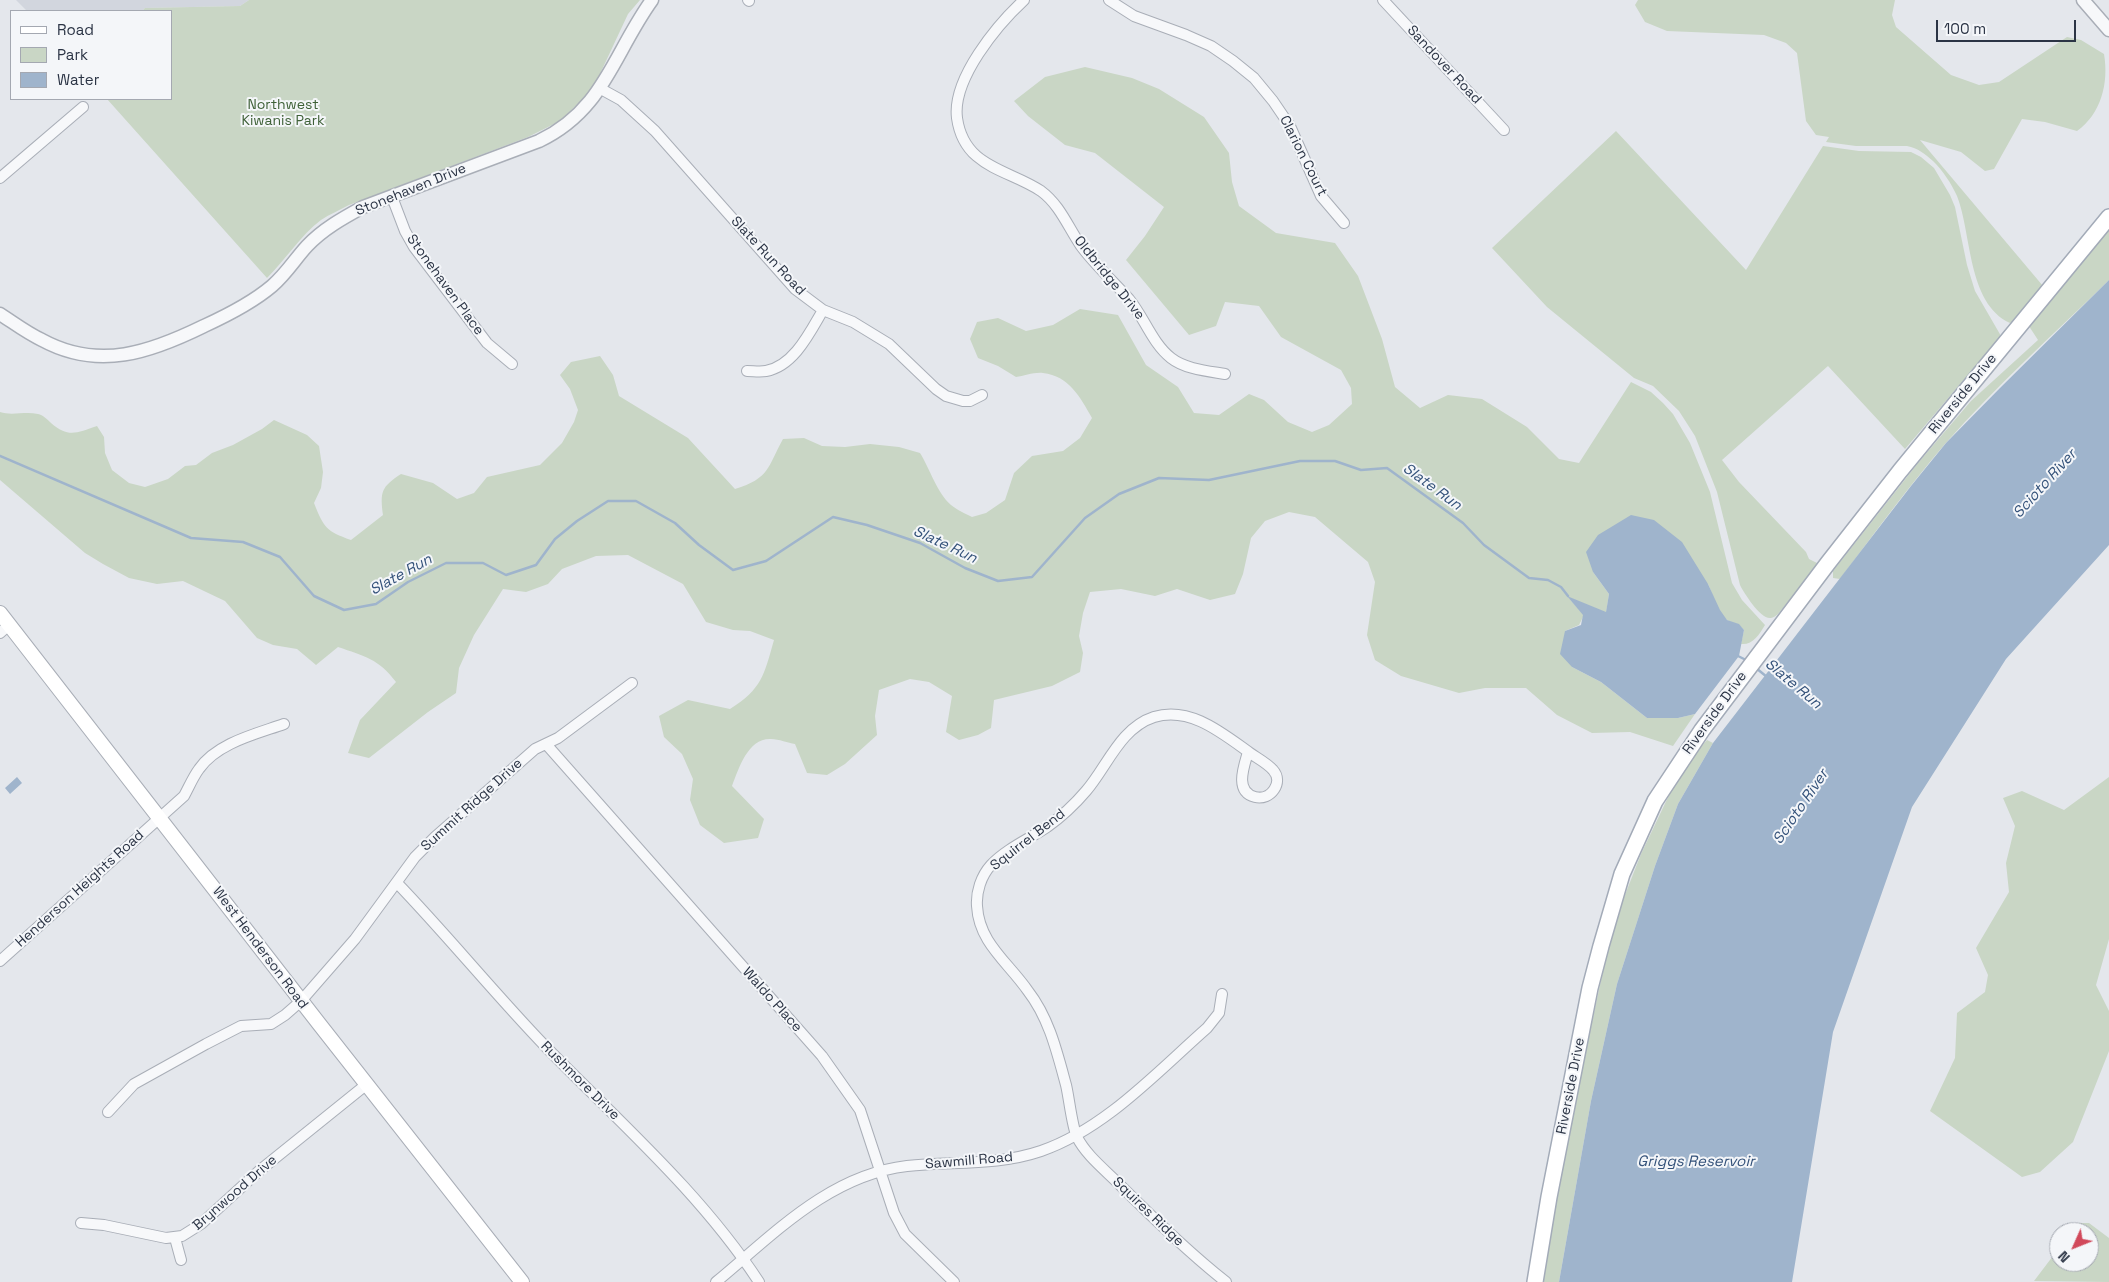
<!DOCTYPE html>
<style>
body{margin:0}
#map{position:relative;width:2109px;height:1282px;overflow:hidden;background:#e4e7ec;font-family:"Space Grotesk",sans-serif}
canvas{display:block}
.legend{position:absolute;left:10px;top:10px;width:162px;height:90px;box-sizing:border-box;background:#f4f6f9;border:1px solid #a4a8b1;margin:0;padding:6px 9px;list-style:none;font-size:15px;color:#2b3445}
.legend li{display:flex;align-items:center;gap:10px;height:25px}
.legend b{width:25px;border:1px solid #a4a8b1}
.north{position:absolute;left:2049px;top:1222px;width:50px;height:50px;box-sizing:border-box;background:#f4f6f9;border:1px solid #a4a8b1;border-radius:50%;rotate:226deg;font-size:14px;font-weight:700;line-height:20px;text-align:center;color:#2b3445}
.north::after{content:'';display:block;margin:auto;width:18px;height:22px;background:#d1495b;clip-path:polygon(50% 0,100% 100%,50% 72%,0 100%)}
.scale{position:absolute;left:1936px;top:20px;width:140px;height:22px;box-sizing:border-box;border:2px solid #2b3445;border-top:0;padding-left:6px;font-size:15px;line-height:18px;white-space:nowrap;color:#2b3445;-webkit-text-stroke:4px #f4f6f9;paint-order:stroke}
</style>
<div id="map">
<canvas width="2109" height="1282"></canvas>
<ul class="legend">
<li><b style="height:6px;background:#fff"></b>Road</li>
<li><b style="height:14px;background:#c9d6c5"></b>Park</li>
<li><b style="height:14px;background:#9fb4cc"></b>Water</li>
</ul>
<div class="north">N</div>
<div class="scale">100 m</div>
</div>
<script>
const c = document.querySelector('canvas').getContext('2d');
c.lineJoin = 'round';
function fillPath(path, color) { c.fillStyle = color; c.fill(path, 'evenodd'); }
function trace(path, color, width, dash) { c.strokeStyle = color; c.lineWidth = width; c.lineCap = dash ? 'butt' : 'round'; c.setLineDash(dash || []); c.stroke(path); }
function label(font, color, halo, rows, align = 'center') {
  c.font = font + ' "Space Grotesk",sans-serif'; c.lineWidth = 4; c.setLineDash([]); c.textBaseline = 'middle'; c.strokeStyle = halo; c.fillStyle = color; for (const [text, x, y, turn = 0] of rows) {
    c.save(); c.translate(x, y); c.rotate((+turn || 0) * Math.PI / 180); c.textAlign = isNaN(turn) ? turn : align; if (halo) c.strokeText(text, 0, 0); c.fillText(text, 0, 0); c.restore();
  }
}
fillPath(new Path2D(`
 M16,0H249L240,6L145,8L142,11H27Z`), '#d2d6de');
fillPath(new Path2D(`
 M249,0H640L628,14L599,76L587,95L560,121L528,137L349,205C340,210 330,214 321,220C301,235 285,260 267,278L107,99H171V11H142L145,8L240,6Z
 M1638,0H1895L1892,15L1896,27L1951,75L1979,85L1999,82L2067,37L2081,40L2104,54C2109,83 2101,114 2077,131L2045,122L2022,119L1994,169L1985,171L1961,152L1920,140L2043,286L2014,320L2010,323C1967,303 1972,234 1957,196C1951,183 1943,171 1933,161C1925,154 1918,148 1907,146H1856L1826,142L1829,137L1816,135L1806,121L1797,53L1786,43L1764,35L1667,31L1645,22L1635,5Z
 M1085,67L1132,78L1159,89L1204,117L1229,153L1232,182L1239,206L1276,233L1335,243L1358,276L1382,339L1395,387L1420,408L1448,395L1482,399L1527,427L1559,459L1579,463L1631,382L1651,392L1663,403L1673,414L1690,443L1710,492L1732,583L1742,600L1765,625C1759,635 1753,645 1741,644L1744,630C1737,621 1735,625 1727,620C1717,613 1713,594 1708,584L1593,572L1609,594L1606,613L1568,597L1584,615L1579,625L1565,631L1572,667L1601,682L1647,718H1678L1695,714L1673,746L1630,732L1592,733L1557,715L1526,688H1485L1459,693L1401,676L1375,660L1367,635L1375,582L1368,562L1315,517L1289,512L1265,521L1251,538L1243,574L1235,594L1210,600L1177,589L1155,596L1121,589L1090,592L1083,613L1079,636L1083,653L1080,672L1052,686L994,700L991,728L978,735L959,740L946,732L952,696L929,682L910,679L879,690L875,716L877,735L845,764L827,775L807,773L795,744C788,743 779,739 771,739C748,738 739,768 732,786L764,819L758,838L724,843L700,825L690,800L693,779L682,754L664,737L659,716L688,700L730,709C762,689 764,675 774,640L750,631L733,630L706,622L683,584L628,555L596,556L562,569L548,584L526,592L503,589L474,635L459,668L456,693L428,712L369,758L348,753L360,720L396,682C379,659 364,656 338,647L316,665L297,649L273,645L257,638L225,601L183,581L157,584L129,578L103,564L85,553L0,480V412C12,416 25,411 38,414C43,415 47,419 51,423C68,438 77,433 97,426L104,437L105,453L112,470L129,483L145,487L168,479L185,466L196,465L212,453L233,445L262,429L274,420L307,435L319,446L323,472L321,488L314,503C324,528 326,531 351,540L383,515C380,492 381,487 401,474L433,483L457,499L474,493L487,477L540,465L562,443L574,422L578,410L570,389L560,375L571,362L600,356L613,375L619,396L688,438L735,489C770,478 767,468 783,439L804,438L822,446L845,447L870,444L899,447L920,453C930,469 937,493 951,505C957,510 966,514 972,517L986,513L1005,500L1014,473L1032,456L1063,451L1080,438L1092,418C1080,397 1069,376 1043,373C1034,372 1024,376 1016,377L998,366L978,358L970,339L977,322L998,318L1026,331L1053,325L1080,309L1118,315L1146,365L1178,387L1194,413L1219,415L1249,394L1264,400L1288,422L1312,432L1329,425L1352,404L1351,388L1341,370L1281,337L1259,306L1225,302L1216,326L1189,335L1126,260L1145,236L1164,207L1095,153L1065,145L1028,116L1014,101L1045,77Z
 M1616,131L1746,270L1823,146L1859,151L1911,152L1921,157L1934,168L1950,195L1955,207L1967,265L1975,291L2001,336L1905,449L1828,366L1722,460L1739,482L1806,552L1809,559L1819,564L1778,614C1777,615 1773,618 1771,618C1761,620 1744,593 1740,585L1717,492L1695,436L1679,411L1653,386L1634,378L1547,307L1492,248Z
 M2109,216V280C2054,334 1996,386 1945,444C1908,487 1874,534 1840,579L1833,578V571L1918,463L1971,401L2038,340L2025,320Z
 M1707,740L1713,743L1678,804L1655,866L1617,984L1591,1101L1559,1282H1543L1564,1153L1606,957L1623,900L1641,854L1671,791L1692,757Z
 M2109,777V939L2096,985L2109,1011V1051L2073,1142L2040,1172L2022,1177L1930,1111L1955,1058L1957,1013L1985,992L1988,975L1976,948L2009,892L2006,863L2015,826L2003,798L2022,791L2064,810Z
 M2078,1223H2089L2109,1238V1282L2034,1281L2059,1248V1262H2089V1232H2071Z`), '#c9d6c5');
fillPath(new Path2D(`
 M2109,280V545L2006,659L1912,807L1833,1032L1792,1282H1559L1591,1101L1617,984L1655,866L1678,804L1713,743L1911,486L1946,443L2000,388Z
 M1631,515L1654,520L1682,542L1708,584L1720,610L1727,620L1739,624L1744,630L1739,656L1695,714L1678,718H1647L1601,682L1572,667L1560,654L1565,631L1581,625L1583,615L1567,596L1606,612L1609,594L1593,572L1586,552L1598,535Z
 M17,777L22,783L10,794L5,788Z`), '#9fb4cc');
trace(new Path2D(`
 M0,456L191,538L243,542L280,557L314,596L344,610L376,604L408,582L446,563H483L506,575L536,565L555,539L577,521L608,501H636L675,523L699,545L733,570L766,561L833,517L867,525L920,543L965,568L998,581L1032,577L1085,518L1119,494L1159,478L1209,480L1300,461H1335L1361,470L1387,468L1463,523L1484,545L1529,578L1548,580L1561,587L1568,596
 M1738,656L1748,661
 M1756,668L1767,677`), '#9fb4cc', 2.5);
const minor = new Path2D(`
 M748,0L749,1
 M1024,0C997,25 952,79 957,118C964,168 1008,169 1041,191C1060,205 1068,227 1081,246C1095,265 1113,281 1129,299C1144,317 1152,343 1171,358C1185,369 1207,371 1225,374
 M1109,0L1134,16L1186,35L1211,46L1233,61L1254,78L1273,101L1290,126L1321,196L1344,223
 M1383,0L1504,130
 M601,89L621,100L655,131L795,289L823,310L853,322L889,344L936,389L946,396L963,401H970L982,395
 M0,178L83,107
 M392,197L405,231L414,247L487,343L512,364
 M747,371C753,371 760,372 766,371C794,366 810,332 823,310
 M0,633L9,625
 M546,744L822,1056L860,1110L894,1213L905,1234L954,1282
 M397,883C448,936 494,993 545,1046C619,1122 700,1192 759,1282
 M0,961L184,796C189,787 193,777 199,769C217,743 256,734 284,724
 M108,1112L134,1084L206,1044L241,1026L271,1024L285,1015L301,1001L355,939L415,857L435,837L535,749L558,738L632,683
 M81,1223L104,1225L166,1238L182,1236L201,1224L259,1171L367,1084
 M175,1238L181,1260
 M716,1282C773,1235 829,1175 907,1166C952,1161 997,1166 1041,1151C1105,1129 1157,1072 1207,1028L1219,1013L1222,994
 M1226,1282C1188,1252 1153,1218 1119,1184C1104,1169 1086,1155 1077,1137C1072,1127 1069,1097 1066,1085C1057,1052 1049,1018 1028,991C1008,962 979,943 977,906C976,892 981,876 991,865C1006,849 1029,839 1047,827C1061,817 1075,804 1086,791C1107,767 1120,728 1154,717C1190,706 1222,733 1250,753C1257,758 1267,763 1273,770C1284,782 1271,801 1255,797C1234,792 1244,766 1248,752`);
const tertiary = new Path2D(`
 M2083,0L2109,30
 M0,314C14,323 27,333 42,340C99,371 151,352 204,326C228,315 252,303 272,286C286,274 295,259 307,246C323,229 343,218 363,207L539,141C604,110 613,54 652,0`);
const secondary = new Path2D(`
 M0,613L320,1025L522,1282`);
const primary = new Path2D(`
 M1535,1282L1549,1197L1590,988L1601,946L1622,874L1655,801L1702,730L1828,563L1900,471L2109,217`);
trace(minor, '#a9aeb7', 12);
trace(tertiary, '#a9aeb7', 15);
trace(secondary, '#a9aeb7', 16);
trace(primary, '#a3abb8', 18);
trace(minor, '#f7f8fa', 10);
trace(tertiary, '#f7f8fa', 12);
trace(secondary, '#fff', 14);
trace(primary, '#fff', 15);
label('14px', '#2b3445', '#f4f6f9', [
 ["Sandover Road",1444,65,47],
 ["Clarion Court",1303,156,63],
 ["Stonehaven Drive",411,190,-22],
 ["Slate Run Road",768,256,47],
 ["Oldbridge Drive",1109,278,51],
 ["Stonehaven Place",445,285,54],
 ["Riverside Drive",1963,394,-51],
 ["Riverside Drive",1715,713,-54],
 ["Summit Ridge Drive",472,805,-42],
 ["Squirrel Bend",1028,840,-38],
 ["Henderson Heights Road",80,889,-42],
 ["West Henderson Road",260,948,53],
 ["Waldo Place",772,1000,48],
 ["Rushmore Drive",580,1081,45],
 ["Riverside Drive",1571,1086,-79],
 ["Sawmill Road",969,1161,-5],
 ["Brynwood Drive",235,1193,-41],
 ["Squires Ridge",1148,1212,44]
]);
label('14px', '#3f6138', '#f4f6f9', [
 ["Northwest",283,105],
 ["Kiwanis Park",283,121]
]);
label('italic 15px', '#34527a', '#f4f6f9', [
 ["Scioto River",2045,484,-48],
 ["Slate Run",1432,487,36],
 ["Slate Run",945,545,25],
 ["Slate Run",401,575,-29],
 ["Slate Run",1793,684,40],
 ["Scioto River",1801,807,-56],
 ["Griggs Reservoir",1696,1162]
]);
</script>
